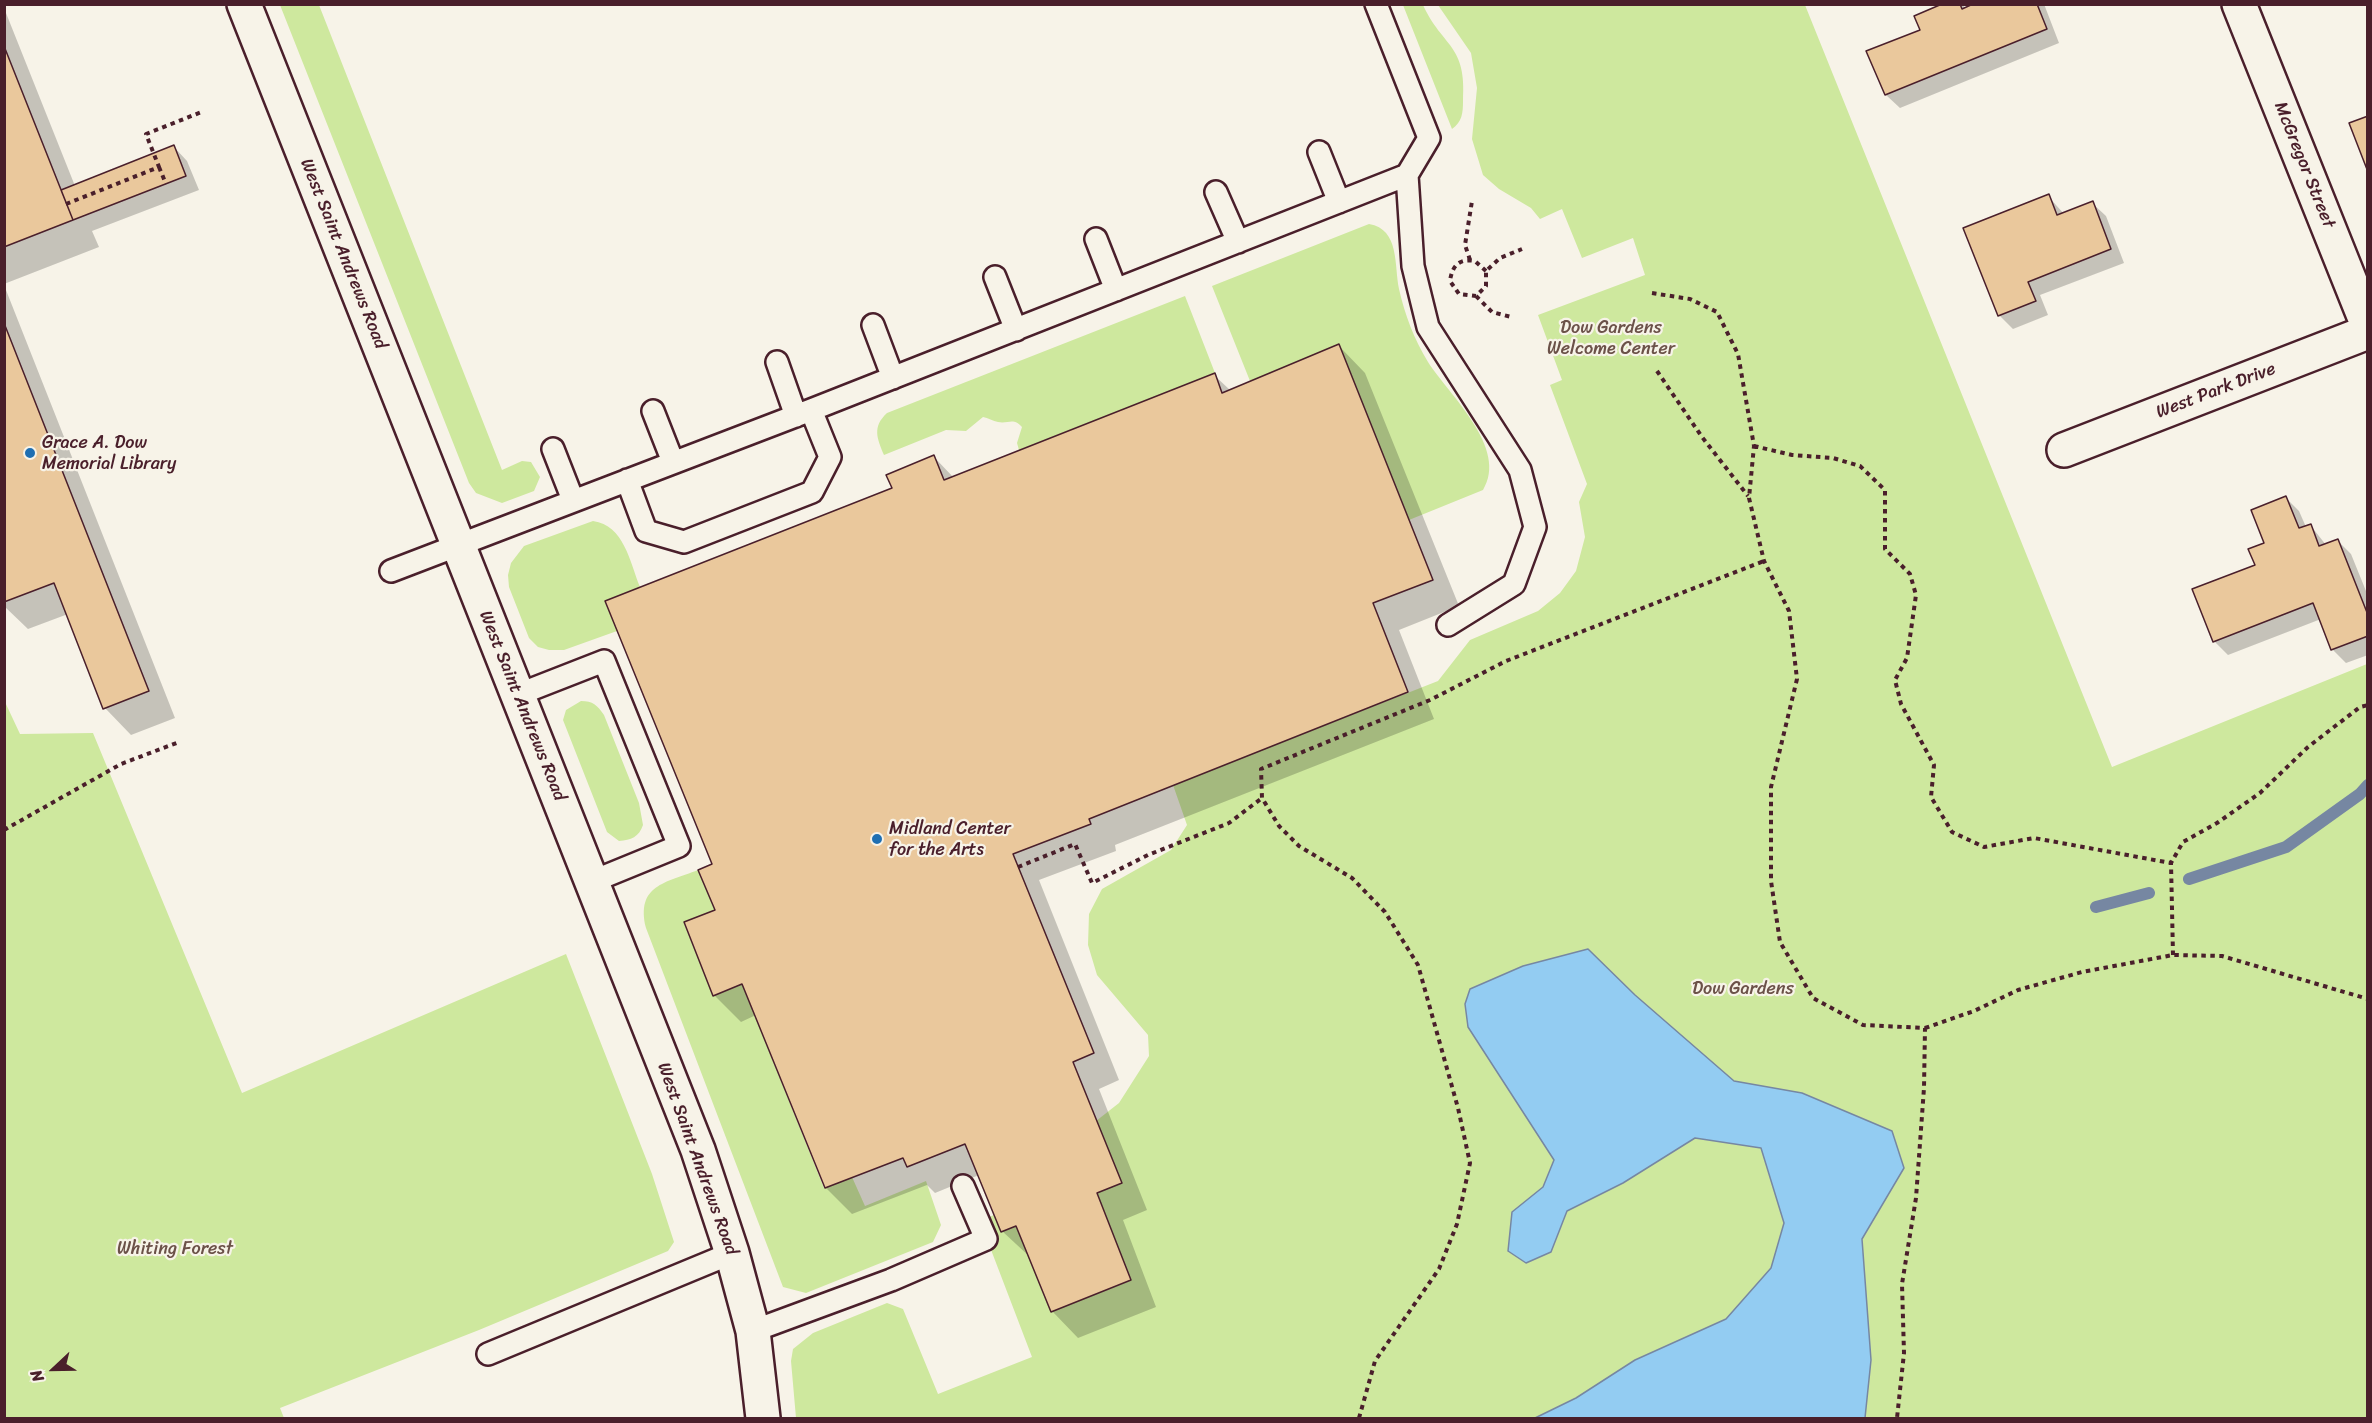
<!DOCTYPE html>
<style>
body{margin:0}
#map{position:relative;width:2372px;height:1423px;overflow:hidden;background:#f7f3e8;font-family:Sriracha,sans-serif}
canvas{display:block}
.frame{position:absolute;inset:0;border:6px solid #4a1f2b;pointer-events:none}
.north{position:absolute;left:24px;top:1339px;width:60px;height:60px;-webkit-text-stroke:4px #f7f3e8;paint-order:stroke;rotate:248deg;font-size:16px;font-weight:700;line-height:24px;text-align:center;color:#4a1f2b}
.north::after{content:'';display:block;margin:auto;width:21px;height:27px;background:#4a1f2b;clip-path:polygon(50% 0,100% 100%,50% 72%,0 100%)}
</style>
<div id="map">
<canvas width="2372" height="1423"></canvas>
<div class="frame"></div>
<div class="north">N</div>
</div>
<script>
const c = document.querySelector('canvas').getContext('2d');
c.lineJoin = 'round';
function fillPath(path, color) { c.fillStyle = color; c.fill(path, 'evenodd'); }
function trace(path, color, width, dash) { c.strokeStyle = color; c.lineWidth = width; c.lineCap = dash ? 'butt' : 'round'; c.setLineDash(dash || []); c.stroke(path); }
function label(font, color, halo, rows, align = 'center') {
  c.font = font + ' Sriracha,sans-serif'; c.lineWidth = 4.5; c.setLineDash([]); c.textBaseline = 'middle'; c.strokeStyle = halo; c.fillStyle = color; for (const [text, x, y, turn = 0] of rows) {
    c.save(); c.translate(x, y); c.rotate((+turn || 0) * Math.PI / 180); c.textAlign = isNaN(turn) ? turn : align; if (halo) c.strokeText(text, 0, 0); c.fillText(text, 0, 0); c.restore();
  }
}
fillPath(new Path2D(`
 M280,5H319L502,470L522,461L531,462L540,477L534,491L502,503L476,493L469,483Z
 M1403,5H1423C1443,48 1467,44 1463,101C1463,113 1462,122 1452,129Z
 M1438,5H1805L2112,767L2367,664V1418H796L791,1361L793,1349L813,1333L887,1303L903,1309L938,1394L1032,1357L980,1221L994,1215L1001,1232L1016,1226L1051,1312L1130,1281L1097,1193L1121,1183L1096,1121L1119,1103L1149,1056L1148,1035L1097,975L1088,945L1089,914L1102,889L1171,850L1187,825L1173,785L1438,681L1470,640L1538,611L1560,593L1576,571L1585,537L1579,502L1587,484L1550,385L1562,380L1538,315L1645,275L1633,238L1582,258L1562,209L1540,219L1531,208L1499,189L1483,175L1472,139L1477,88L1471,53Z
 M1369,224C1400,229 1394,266 1399,289C1405,315 1414,339 1428,362C1449,395 1509,448 1483,490L1409,520L1339,345L1250,381L1212,286Z
 M1185,296L1215,373L1019,450L1017,443L1022,427C1013,417 1009,424 998,422C993,421 988,418 983,417L966,431L946,430L884,455C877,438 872,427 887,413Z
 M593,521C624,525 630,562 640,587L617,631L564,650H549L538,647L529,638L509,587L508,575L511,563L524,546Z
 M581,701C593,701 597,705 604,715L639,803L643,825C639,837 631,840 619,841L607,832L563,720L566,710Z
 M5,702L20,734L93,733L242,1093L566,954L652,1174L674,1242L668,1251L479,1330L280,1408L284,1418H5Z
 M698,870L715,910L684,923L713,996L742,984L824,1188L852,1177L865,1206L926,1181L941,1225L933,1242L806,1293L783,1287L646,928C636,885 665,883 698,870Z`), '#cee89e');
const water = new Path2D(`
 M1588,949L1635,995L1734,1081L1802,1093L1892,1131L1904,1168L1862,1239L1871,1360L1865,1418H1535L1576,1398L1635,1360L1726,1319L1771,1268L1784,1223L1761,1148L1695,1138L1623,1183L1567,1211L1551,1252L1526,1263L1508,1251L1512,1212L1543,1187L1554,1160L1468,1027L1465,1004L1470,989L1523,966Z`);
fillPath(water, '#93ccf2');
trace(water, '#7687a2', 1.5);
fillPath(new Path2D(`
 M1946,4H1962L1966,9L1977,4H2044L2059,43L1900,108L1886,95L1868,52L1922,30Z
 M4,8L75,186L174,147L187,161L199,190L92,231L99,247L4,284Z
 M2048,196L2064,214L2092,203L2106,216L2124,263L2040,295L2048,315L2013,329L1999,315Z
 M4,285L175,718L131,735L105,708L68,614L28,629L4,606Z
 M1339,346L1365,373L1459,606L1399,630L1434,719L1115,845L1116,851L1039,880L1119,1080L1099,1089L1147,1210L1123,1220L1156,1307L1078,1338L1052,1311L1030,1257L1002,1231L979,1175L935,1193L927,1185L852,1214L826,1188L756,1015L741,1022L714,995L717,911L713,865L894,489L934,457L954,478L1214,375L1231,391Z
 M2286,498L2299,511L2306,527L2311,526L2326,545L2337,540L2351,554L2368,596V655L2346,663L2332,649L2321,619L2228,655L2214,641L2257,565Z`), '#0003');
trace(new Path2D(`
 M2189,879L2286,847L2360,794L2368,785
 M2096,907L2149,893`), '#7687a2', 12);
const building = new Path2D(`
 M1942,4H1960L1962,9L1973,4H2037L2047,29L1885,95L1866,51L1920,30L1914,16Z
 M4,46L73,220L4,247Z
 M2368,116V172L2349,123Z
 M174,145L186,176L73,220L61,190Z
 M2049,194L2057,215L2093,201L2111,249L2028,282L2036,301L1998,316L1963,228Z
 M4,323L149,691L103,709L54,583L4,602Z
 M1339,344L1433,580L1373,603L1408,692L1089,819L1091,824L1013,854L1094,1053L1073,1062L1122,1183L1097,1193L1131,1280L1051,1312L1016,1226L1001,1232L965,1144L907,1167L903,1158L825,1188L742,984L713,996L684,922L715,910L698,870L712,864L605,601L892,488L886,475L934,455L944,480L1215,373L1222,393Z
 M2286,496L2299,528L2311,524L2319,546L2338,539L2368,615V636L2331,650L2313,603L2213,642L2192,589L2255,565L2248,549L2264,543L2251,510Z`);
fillPath(building, '#eac89c');
trace(building, '#4a1f2b', 1.5);
const service = new Path2D(`
 M1319,152L1339,202
 M1407,175L1413,266L1428,327L1520,470L1535,527L1514,584L1448,625
 M1216,192L1238,242
 M1096,239L1116,290
 M995,277L1016,330
 M873,325L893,378
 M777,362L796,416
 M653,411L673,462
 M553,449L573,500
 M627,480L646,531L684,542L812,492L830,457L811,410
 M391,571L811,410L1407,175L1429,138L1376,4
 M517,695L604,661L679,846L591,882
 M753,1331L891,1280L986,1239L963,1186
 M488,1354L732,1253`);
const minor = new Path2D(`
 M244,4L698,1150L732,1253L753,1331L763,1418
 M2239,4L2368,326
 M2064,450L2368,332`);
trace(service, '#4a1f2b', 26);
trace(minor, '#4a1f2b', 38);
trace(new Path2D(`
 M159,167L166,184
 M66,204L159,167L146,134L204,111
 M1470,260L1465,245L1472,201
 M1486,271L1475,261C1459,258 1452,266 1450,281L1459,294L1476,296L1486,286V271L1500,258L1522,249
 M1652,293L1690,299L1717,312L1738,354L1754,446L1749,498L1764,561L1789,611L1797,679L1771,787V881L1780,942L1813,998L1863,1025L1925,1028L1924,1088L1916,1198L1902,1284L1904,1353L1897,1418
 M1476,296L1492,312L1511,317
 M1657,371L1702,437L1748,496
 M1754,446L1792,455L1833,458L1860,466L1885,490V549L1910,574L1916,595L1907,658L1895,680L1901,704L1934,765L1931,797L1952,832L1984,847L2034,838L2171,863
 M4,830L121,764L179,742
 M1018,867L1075,844L1092,883L1148,855L1229,823L1262,798
 M2173,955L2171,863L2183,842L2217,823L2260,793L2308,747L2360,707L2368,705
 M1925,1028L1974,1011L2018,990L2082,972L2173,955L2222,956L2368,999
 M1359,1418L1375,1361L1439,1269L1457,1224L1470,1163L1458,1108L1418,965L1385,912L1352,878L1299,846L1279,826L1262,798L1261,769L1430,700L1506,661L1764,561`), '#4a1f2b', 4, [4.5, 4.5]);
trace(service, '#f7f3e8', 21);
trace(minor, '#f7f3e8', 33);
for (const [x, y, r, color] of [
 [30,453,6,"#1f6fb2"],
 [877,839,6,"#1f6fb2"]
]) { const dot = new Path2D(); dot.arc(x, y, r, 0, 2 * Math.PI); c.fillStyle = color; c.fill(dot); trace(dot, '#f7f3e8', 2); }
label('18px', '#4a1f2b', '#f7f3e8', [
 ["McGregor Street",2304,165,68],
 ["West Saint Andrews Road",343,254,68],
 ["West Park Drive",2216,391,-21],
 ["West Saint Andrews Road",522,706,68],
 ["West Saint Andrews Road",697,1159,70]
]);
label('18px', '#6b5148', '#f7f3e8', [
 ["Dow Gardens",1611,328],
 ["Welcome Center",1611,349],
 ["Dow Gardens",1743,989],
 ["Whiting Forest",175,1249]
]);
label('18px', '#4a1f2b', '#f7f3e8', [
 ["Grace A. Dow",42,443],
 ["Memorial Library",42,464],
 ["Midland Center",889,829],
 ["for the Arts",889,850]
], 'left');
</script>
